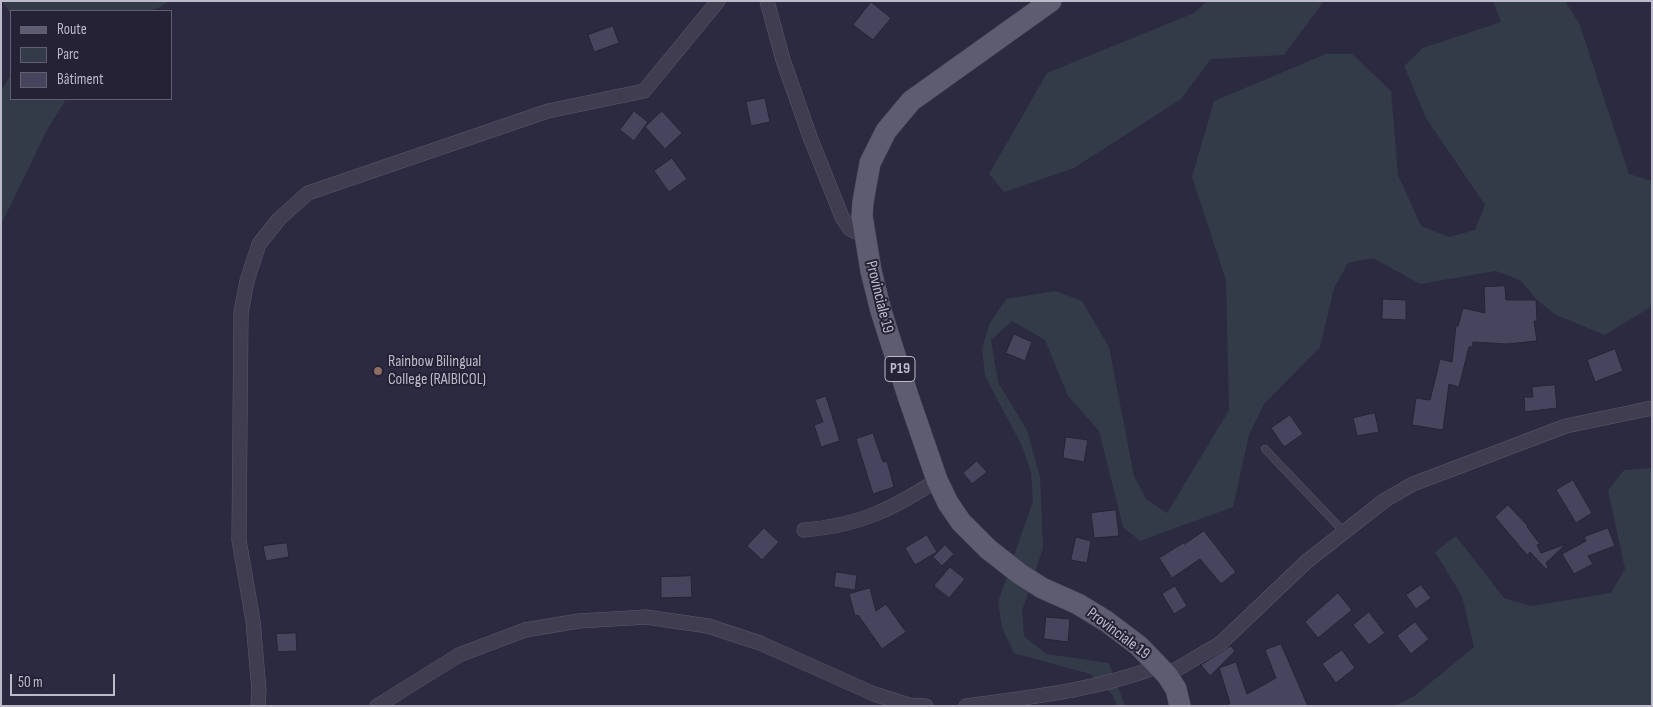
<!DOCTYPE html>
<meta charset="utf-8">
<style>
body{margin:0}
#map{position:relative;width:1653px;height:707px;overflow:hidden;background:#2c2a40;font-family:"Sofia Sans Condensed",sans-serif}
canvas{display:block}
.frame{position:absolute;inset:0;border:2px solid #bdbaca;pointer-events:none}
.legend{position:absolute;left:10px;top:10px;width:162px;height:90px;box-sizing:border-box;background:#252235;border:1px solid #625f71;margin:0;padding:6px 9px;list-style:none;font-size:15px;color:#bdbaca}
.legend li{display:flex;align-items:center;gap:10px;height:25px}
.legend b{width:25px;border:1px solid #625f71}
.scale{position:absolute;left:10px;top:674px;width:105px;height:22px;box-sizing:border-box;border:2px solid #bdbaca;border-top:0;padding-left:6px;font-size:15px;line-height:18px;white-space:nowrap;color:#bdbaca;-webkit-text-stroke:4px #252235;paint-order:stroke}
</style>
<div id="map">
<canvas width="1653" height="707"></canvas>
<div class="frame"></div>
<ul class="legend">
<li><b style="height:6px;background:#5e5c70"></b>Route</li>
<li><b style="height:14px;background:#323b47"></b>Parc</li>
<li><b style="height:14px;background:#47445d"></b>Bâtiment</li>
</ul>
<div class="scale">50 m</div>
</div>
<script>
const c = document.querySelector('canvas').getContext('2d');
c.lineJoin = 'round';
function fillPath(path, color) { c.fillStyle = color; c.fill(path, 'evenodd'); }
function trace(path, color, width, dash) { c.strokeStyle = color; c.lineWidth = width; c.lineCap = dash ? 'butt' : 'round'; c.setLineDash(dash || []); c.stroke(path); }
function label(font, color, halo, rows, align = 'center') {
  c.font = font + ' "Sofia Sans Condensed",sans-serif'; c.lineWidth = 4; c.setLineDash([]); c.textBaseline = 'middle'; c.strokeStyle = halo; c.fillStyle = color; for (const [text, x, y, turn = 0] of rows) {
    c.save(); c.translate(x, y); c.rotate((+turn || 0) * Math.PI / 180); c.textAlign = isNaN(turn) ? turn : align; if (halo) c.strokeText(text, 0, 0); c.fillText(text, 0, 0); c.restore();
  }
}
fillPath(new Path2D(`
 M2,1H170L153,11H11V14Z
 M1207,1H1324L1284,55L1211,59L1181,99L1074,168L1004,192L989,174L1047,73L1194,13Z
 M1493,1H1565L1579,23L1629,174L1652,181V303L1649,308L1605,335L1556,315L1537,300L1520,280L1496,271L1420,284L1373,258L1348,263L1334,288L1320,347L1264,404L1249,435L1233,507L1140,541L1123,527L1099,431L1068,396L1045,340L1012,321L991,340L998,382L1027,430L1040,477L1043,548L1022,611L1024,636L1046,654L1109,663L1125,706H1117L1112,694L1090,674L1014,653L1002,628L998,602L1033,501L1031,472L1022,446L985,376L982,348L990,323L1006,299L1056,291L1082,301L1109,347L1134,476L1146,499L1167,513L1229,410L1226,280L1192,177L1214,101L1326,54H1352L1391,91L1398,175L1421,226L1449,237L1475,230L1485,205L1426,118L1404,66L1423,48L1501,22Z
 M11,75V99H66L47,130L1,225V90Z
 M1650,468L1652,470V706H1395L1413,697L1474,647L1462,596L1435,552L1456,536L1504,598L1531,606L1611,593L1625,569L1608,490L1624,470Z`), '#323b47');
const building = new Path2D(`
 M871,2L891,18L873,40L853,25Z
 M613,26L619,43L594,52L588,35Z
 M765,98L770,122L751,126L746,102Z
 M634,111L648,122L634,141L620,130Z
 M662,111L682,133L665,149L645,127Z
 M672,158L687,179L669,192L654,171Z
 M1505,286L1506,300H1536L1537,321H1534L1537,341L1507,344L1473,342L1472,347H1469L1459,387L1449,384L1443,430L1412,425L1416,398L1430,400L1440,359L1452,362L1456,326H1458L1463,308L1485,313L1484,287Z
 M1383,299L1406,300V320L1382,319Z
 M1014,334L1032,342L1025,361L1006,353Z
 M1615,349L1623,371L1595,382L1587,360Z
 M1555,385L1557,408L1525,412L1524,397H1533L1532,387Z
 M826,396L840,441L821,447L814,425L823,422L815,400Z
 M1375,413L1379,432L1357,436L1353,418Z
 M1290,415L1303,434L1284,447L1271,428Z
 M873,433L883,462L887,461L894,487L873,494L856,439Z
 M1066,437L1088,440L1084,462L1063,458Z
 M977,461L987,472L972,484L963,473Z
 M1573,480L1592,513L1576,523L1556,490Z
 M1508,505L1528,526L1527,527L1540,544L1537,545L1541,553L1566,544L1546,563L1548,567L1546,569L1530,552L1527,555L1495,517Z
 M1116,510L1119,536L1094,538L1091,513Z
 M764,528L779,542L762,560L747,546Z
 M1608,528L1615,546L1588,556L1593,564L1574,574L1562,554L1586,541L1584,537Z
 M1204,531L1236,572L1221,584L1200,559L1172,578L1159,558L1183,543L1184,544Z
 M927,535L937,552L915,565L905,548Z
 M1076,537L1091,541L1087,563L1071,560Z
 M287,543L289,557L266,561L263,546Z
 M945,545L954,554L942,566L933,557Z
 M950,567L965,579L949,598L934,586Z
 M836,572L857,575L855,590L834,587Z
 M691,576L692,597L661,598V577Z
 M1421,585L1431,598L1416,609L1406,595Z
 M1175,586L1187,606L1174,614L1162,594Z
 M870,588L876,611L886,604L906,632L882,649L858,615L855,616L849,594Z
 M1338,593L1352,610L1318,638L1305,622Z
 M1369,612L1385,633L1369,645L1353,625Z
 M1046,617L1070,619L1068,642L1044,639Z
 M1415,622L1429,639L1411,654L1397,636Z
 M296,633L297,651L278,652L276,634Z
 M1281,644L1308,706H1225L1230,703L1219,668L1236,662L1247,694L1276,678L1265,650Z
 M1231,646L1235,651L1210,676L1201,665Z
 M1342,650L1355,668L1336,683L1322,664Z`);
fillPath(building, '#47445d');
trace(building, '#272437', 1);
const service = new Path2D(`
 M1265,449L1345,533`);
const minor = new Path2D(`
 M767,1L783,60L810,137L842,217L850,229L865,236
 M804,530C858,526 893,509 937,480
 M1167,675L1221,643L1306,562L1385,500L1413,484L1566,426L1652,408
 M258,706L259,690L253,621L239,540L241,313L247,281L259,244L279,219L308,193L548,111L644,91L718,1
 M377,706L459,655L525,630L579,621L646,617L708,626L760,643L874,694L909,705L926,706
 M966,706C1032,697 1097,690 1159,666`);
const primary = new Path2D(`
 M1051,1L911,101L886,131L870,163L863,202L862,216L871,271L881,311L908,396L937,480L948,503L961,522L988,549L1020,574L1042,588L1078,604L1106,621L1139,646L1167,675L1176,689L1180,706`);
trace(service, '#5b586a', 8);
trace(minor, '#5b586a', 15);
trace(primary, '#474456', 22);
trace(service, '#403d50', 7);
trace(minor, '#403d50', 14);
trace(primary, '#5e5c70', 21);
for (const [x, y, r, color] of [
 [378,371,5,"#8d6e63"]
]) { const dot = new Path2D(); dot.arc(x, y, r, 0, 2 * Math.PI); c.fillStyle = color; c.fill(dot); trace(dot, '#252235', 2); }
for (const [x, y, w] of [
 [900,369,30]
]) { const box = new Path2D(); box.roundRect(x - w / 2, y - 12.5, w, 25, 4); c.fillStyle = '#252235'; c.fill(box); trace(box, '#bdbaca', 1); }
label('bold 15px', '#bdbaca', null, [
 ["P19",900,369]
]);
label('16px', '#bdbaca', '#252235', [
 ["Provinciale 19",879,297,76],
 ["Provinciale 19",1118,634,37]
]);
label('16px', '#bdbaca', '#252235', [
 ["Rainbow Bilingual",388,362],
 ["College (RAIBICOL)",388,380]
], 'left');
</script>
